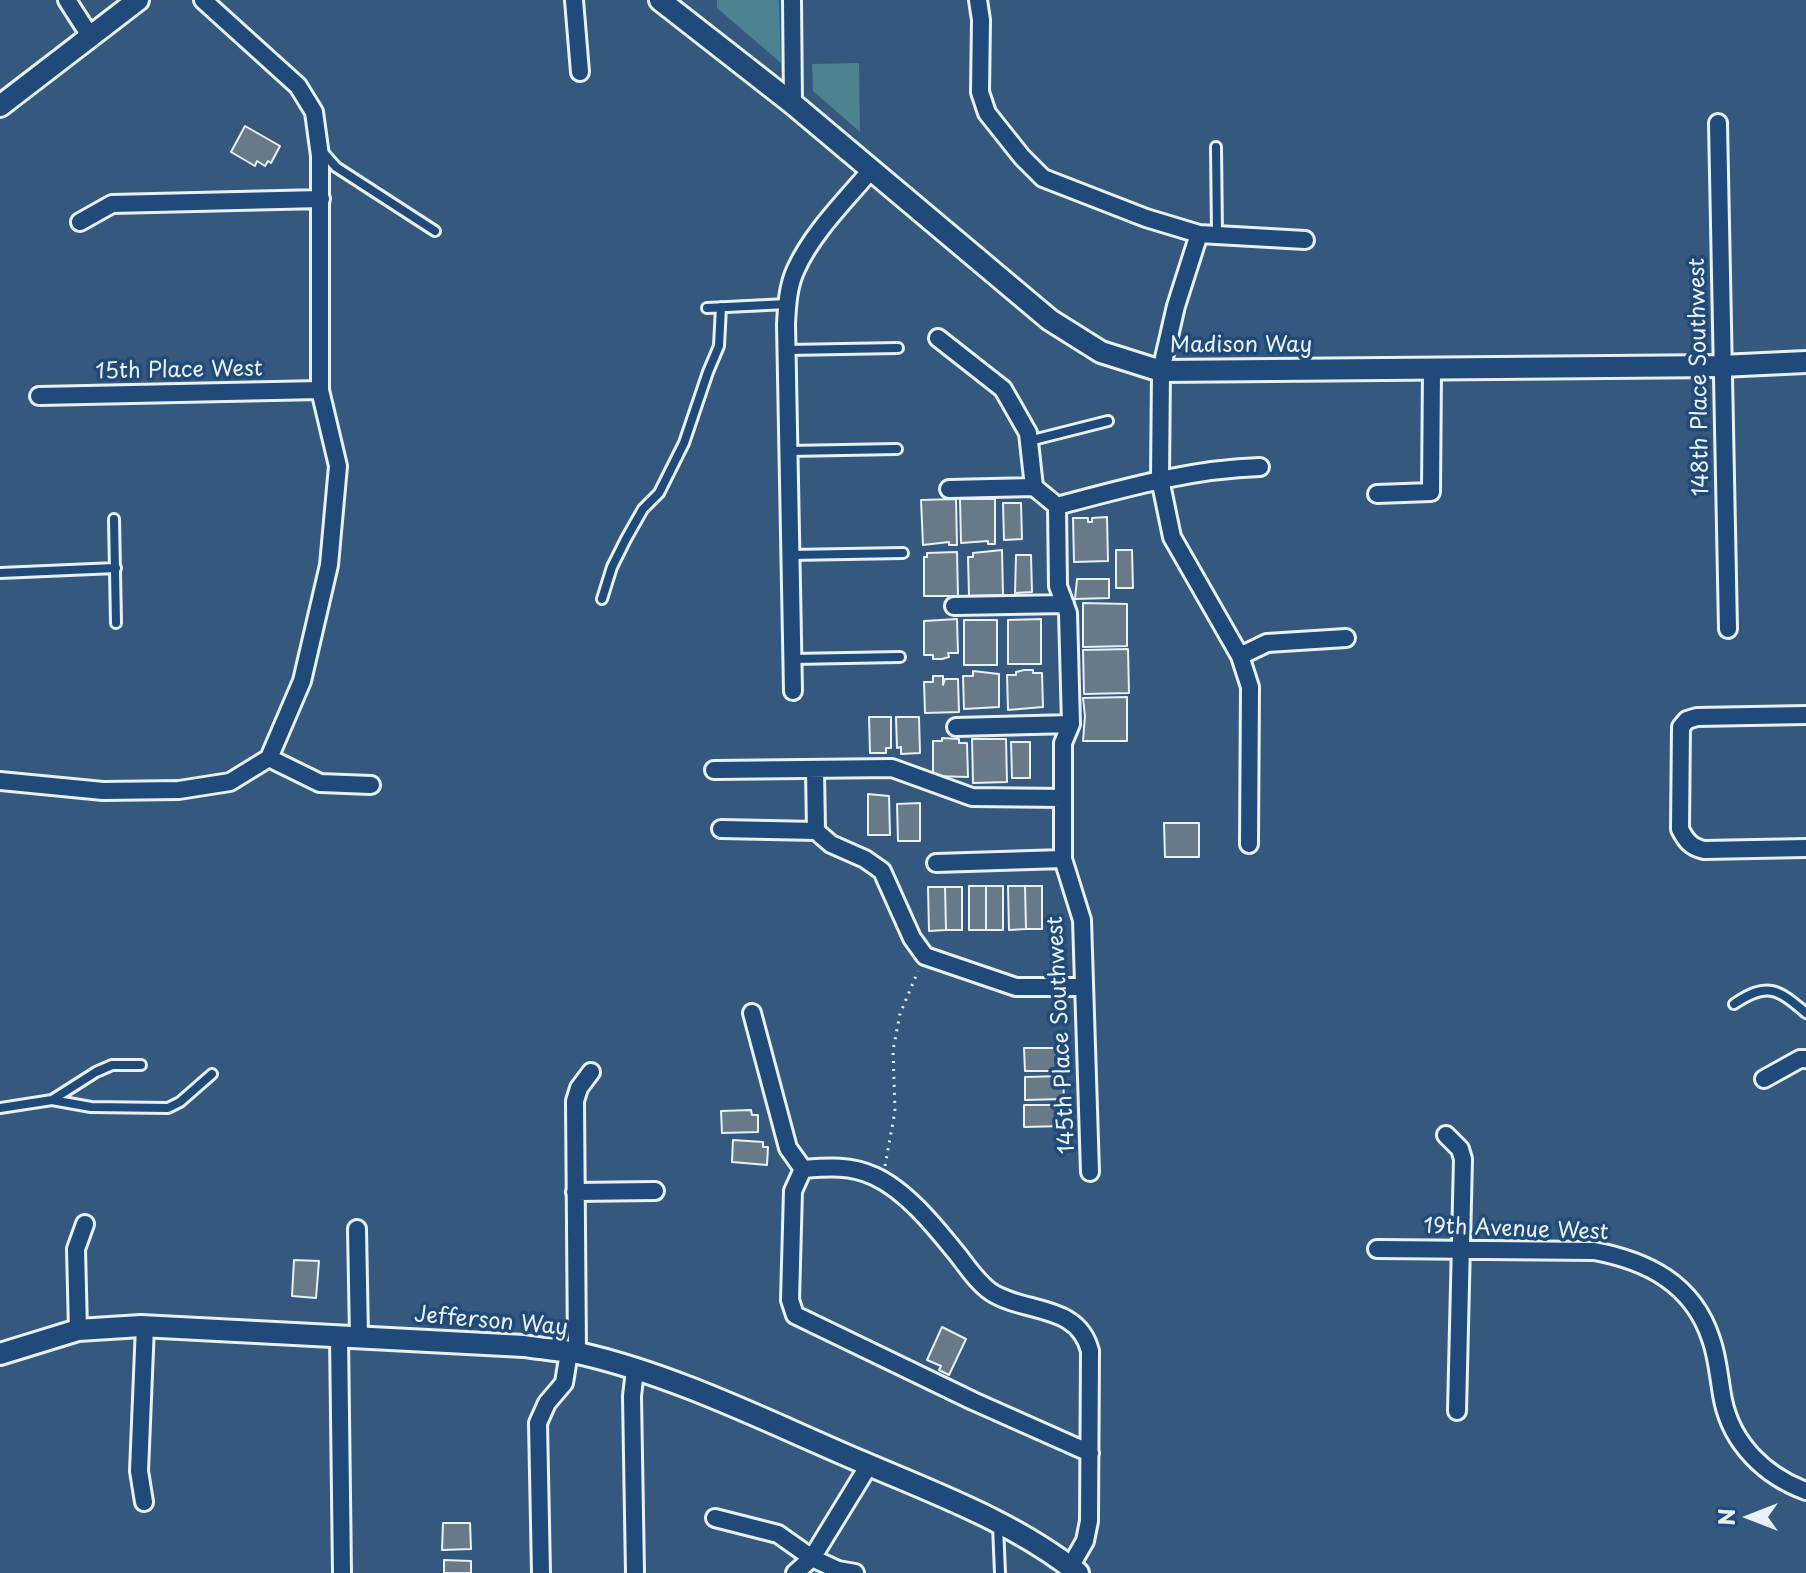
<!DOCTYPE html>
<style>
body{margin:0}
#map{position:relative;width:1806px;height:1573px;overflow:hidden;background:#35587e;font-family:"Playpen Sans",sans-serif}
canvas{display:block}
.north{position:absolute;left:1710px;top:1477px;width:80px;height:80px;-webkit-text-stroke:6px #1f4a7a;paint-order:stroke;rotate:270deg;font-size:22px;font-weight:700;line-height:32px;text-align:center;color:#e8f1f8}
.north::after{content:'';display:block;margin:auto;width:28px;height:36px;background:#e8f1f8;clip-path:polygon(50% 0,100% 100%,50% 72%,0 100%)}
</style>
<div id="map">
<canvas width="1806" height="1573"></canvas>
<div class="north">N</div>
</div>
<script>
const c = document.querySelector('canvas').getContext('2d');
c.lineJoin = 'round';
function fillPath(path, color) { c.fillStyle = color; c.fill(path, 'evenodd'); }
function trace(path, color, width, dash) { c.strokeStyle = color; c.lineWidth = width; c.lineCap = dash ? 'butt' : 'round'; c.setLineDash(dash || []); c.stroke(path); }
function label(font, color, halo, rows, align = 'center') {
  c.font = font + ' "Playpen Sans",sans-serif'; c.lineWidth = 7; c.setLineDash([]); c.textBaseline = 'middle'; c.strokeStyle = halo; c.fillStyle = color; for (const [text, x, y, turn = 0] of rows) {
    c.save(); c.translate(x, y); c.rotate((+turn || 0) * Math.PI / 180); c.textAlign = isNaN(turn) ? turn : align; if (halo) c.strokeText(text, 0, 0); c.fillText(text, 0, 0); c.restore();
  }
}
fillPath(new Path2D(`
 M717,0H779L781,63L717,8Z
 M859,63L860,132L813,91L812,64Z`), '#4d8290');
const building = new Path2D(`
 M245,126L280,146L271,163L268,161L265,166L257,161L255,166L231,152Z
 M956,499L957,545H949V542L923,545L921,500Z
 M960,499H995V544H988V541L961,543Z
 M1003,503H1021L1022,539L1004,540Z
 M1107,517L1108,561L1074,562L1073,518H1088V522H1092V518Z
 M1002,550L1003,595L969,596L968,557H973V553Z
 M1116,550H1132L1133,588H1116Z
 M957,552L958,596H924V557H927V553Z
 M1016,555H1031L1032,592L1015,593Z
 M1077,579H1109V598L1075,599Z
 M1083,603L1127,604V646L1083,647Z
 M957,619L958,653H948L949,657L942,659H933V655H924V621Z
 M1041,619V664H1008V620Z
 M964,620H997V665H964Z
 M1128,649L1129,693L1084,694L1083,650Z
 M1024,670H1033V673H1042L1043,707L1008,710L1007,675H1016V672Z
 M973,671L999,674V707L964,709L963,676H973Z
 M933,676H943V685L945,679H958L959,712L925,713L924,682H933Z
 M1127,697V741H1083L1085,716L1083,698Z
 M869,717H891V748H886V753H870Z
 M896,717H919L920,753L901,754V747L897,748Z
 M942,738L959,739V743H967L968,777L933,776V741H942Z
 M972,739H1006L1007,782L973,783Z
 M1011,742H1030V778H1012Z
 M868,794L889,796L890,835H868Z
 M920,803V841H898L897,804Z
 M1164,823H1199V857H1165Z
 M969,886H986V930H969Z
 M986,886H1003V930H986Z
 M1008,886H1025L1026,929L1009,930Z
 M1025,886H1042V929H1026Z
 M928,887H945L946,930L929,931Z
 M945,887H962V930H946Z
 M1024,1048H1063V1071H1025Z
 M1063,1076L1064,1099L1025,1100V1077Z
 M1024,1105H1066L1064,1126L1024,1127Z
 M751,1110L752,1115H758V1132L722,1133L721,1111Z
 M733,1140L763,1142V1147H768L767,1165L732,1162Z
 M294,1260L319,1261L316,1298L292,1296Z
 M942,1327L966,1339L949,1375L939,1370L941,1366L927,1360Z
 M443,1523H470L471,1549L442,1550Z
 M444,1560L471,1561V1573H444Z`);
fillPath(building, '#687a88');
trace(building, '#e8f1f8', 2);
const service = new Path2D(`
 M1216,147L1217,234
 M321,150L336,167L435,231
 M707,308L787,304
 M787,350L898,348
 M1029,441L1108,421
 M789,451L897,449
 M114,519L116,623
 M791,555L903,553
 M0,573L116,568
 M602,599L612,567L626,539L643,509L659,493L684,443L708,372L719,346L721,307
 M793,659L900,657
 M1734,1004C1767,982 1777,988 1806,1013
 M52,1100L91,1107L168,1108L180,1102L212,1074
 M0,1108L52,1100L96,1072L112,1065H141
 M998,1526L1000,1573`);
const minor = new Path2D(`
 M67,0L90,36
 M203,0L298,86L314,112L320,156V390L338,466L329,565L302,681L269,758
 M574,0L580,72
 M792,0L793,104
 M978,0L981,20L980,92L987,113L1022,157L1043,178L1146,218L1199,234L1176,306L1161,371L1160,479L1172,537L1240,656L1250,687L1249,844
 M1718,123L1728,629
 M80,222L112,204L321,199
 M1199,234L1305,240
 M938,338L1003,389L1028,433L1034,487L1057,506L1058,586L1068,613L1071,724L1063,743V859L1082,920L1090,1172
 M39,396L320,390
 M949,489L1034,487
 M1377,494L1431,492L1432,369
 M1057,506C1125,488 1191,469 1260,467
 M954,606L1065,604
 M1240,656L1267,643L1346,638
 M793,691L786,324C787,305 788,286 796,269C813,232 845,201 871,170
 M1806,715L1697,717L1687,720L1681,727L1680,829C1686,841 1691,847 1704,850L1806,848
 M956,727L1071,724
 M269,758L320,783L371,785
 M815,769L816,831
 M714,770L892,768L972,797L1063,798
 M0,781L103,791L179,790L230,782L269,758
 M721,829L816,831L831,844L865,859L882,871L912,938L925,956L1016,987H1084
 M936,863L1063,859
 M752,1013L788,1148L803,1169L793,1191L790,1300L795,1315L973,1401L1090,1453
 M1764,1079L1800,1059H1806
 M1446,1135L1460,1149L1463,1159L1457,1411
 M803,1169C828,1167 851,1165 874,1176C907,1191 936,1228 958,1255C968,1268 978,1283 991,1292C1025,1314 1078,1303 1090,1351L1089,1521L1085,1541L1070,1567
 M575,1192L655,1191
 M357,1229L359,1336
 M1377,1249L1594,1251C1648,1261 1693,1284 1711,1339C1718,1358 1719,1380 1723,1400C1732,1444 1765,1476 1806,1491
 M78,1330L76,1249L85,1224
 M339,1336L342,1573
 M577,1353L575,1101L579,1088L591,1072
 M144,1502L139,1471L145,1326
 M715,1518L778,1534L812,1558L838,1570L855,1573
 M541,1573L538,1423L547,1403L564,1383L569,1352
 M635,1573L632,1396L635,1370
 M795,1573L812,1558L869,1465`);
const tertiary = new Path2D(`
 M660,0L793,104L1050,320L1101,352L1161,371L1721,366L1806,362
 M0,106L138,0
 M0,1354L78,1330L141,1326L524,1346C542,1349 560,1350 578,1353C676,1375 770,1423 862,1462C936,1494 1014,1522 1078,1573`);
trace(service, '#e8f1f8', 14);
trace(minor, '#e8f1f8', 22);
trace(tertiary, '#e8f1f8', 26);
trace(new Path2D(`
 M885,1166L895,1111L893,1050L900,1014L918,971`), '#e8f1f8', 3, [2, 6]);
trace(service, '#1f4a7a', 8);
trace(minor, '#1f4a7a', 16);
trace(tertiary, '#1f4a7a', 20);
label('22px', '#e8f1f8', '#1f4a7a', [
 ["Madison Way",1241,346],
 ["15th Place West",179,371,-1],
 ["148th Place Southwest",1700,377,-91],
 ["145th Place Southwest",1062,1035,-93],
 ["19th Avenue West",1516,1230,2],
 ["Jefferson Way",491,1322,5]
]);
</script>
